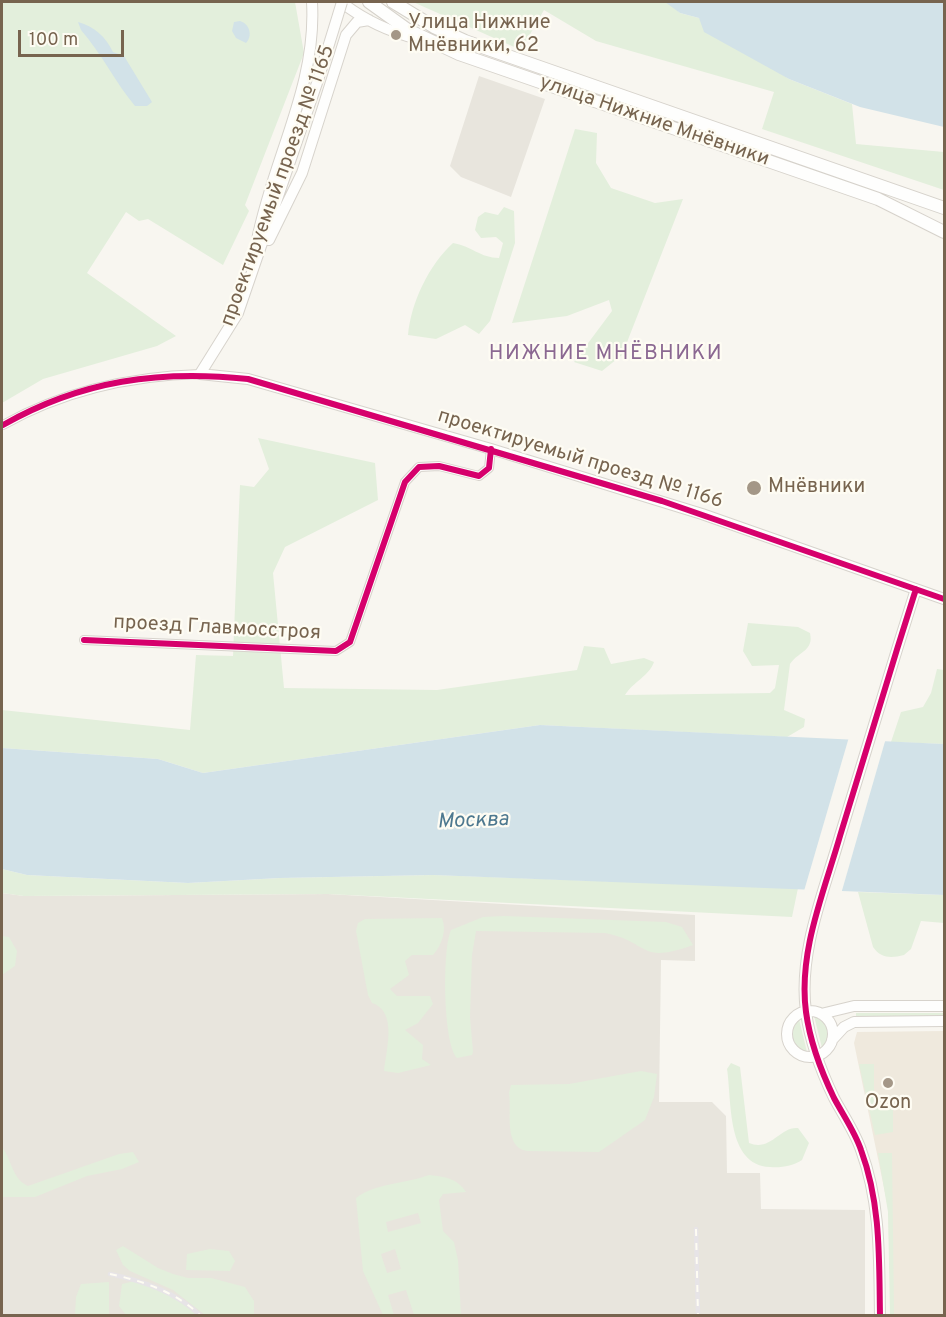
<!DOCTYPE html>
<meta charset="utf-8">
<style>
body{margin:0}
#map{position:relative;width:946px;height:1317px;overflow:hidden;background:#f8f6f0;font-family:Overpass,sans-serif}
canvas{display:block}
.frame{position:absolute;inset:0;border:3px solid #77644f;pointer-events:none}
.scale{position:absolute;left:18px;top:30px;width:106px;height:27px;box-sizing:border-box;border:3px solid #77644f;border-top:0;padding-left:8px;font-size:18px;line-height:21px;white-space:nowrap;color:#77644f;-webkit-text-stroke:4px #fefcf3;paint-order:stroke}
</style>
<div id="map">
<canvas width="946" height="1317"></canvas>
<div class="frame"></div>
<div class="scale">100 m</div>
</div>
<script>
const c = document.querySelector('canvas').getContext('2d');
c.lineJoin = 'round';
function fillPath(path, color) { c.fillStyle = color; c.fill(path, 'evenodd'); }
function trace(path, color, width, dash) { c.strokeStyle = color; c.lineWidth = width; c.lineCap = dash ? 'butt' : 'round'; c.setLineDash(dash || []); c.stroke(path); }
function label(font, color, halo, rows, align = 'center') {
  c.font = font + ' Overpass,sans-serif'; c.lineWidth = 4.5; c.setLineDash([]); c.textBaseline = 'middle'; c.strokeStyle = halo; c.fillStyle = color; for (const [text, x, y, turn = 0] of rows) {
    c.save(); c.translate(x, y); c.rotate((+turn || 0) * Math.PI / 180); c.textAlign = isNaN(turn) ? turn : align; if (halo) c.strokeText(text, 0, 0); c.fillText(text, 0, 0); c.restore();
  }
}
fillPath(new Path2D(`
 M944,1031V1315H891L888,1207L854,1043L857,1032Z`), '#efe9dd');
fillPath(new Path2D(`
 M479,76L545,99L511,197L461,177L450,166Z
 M2,893L24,896L328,894L695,915V961L661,960L659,1102H712L726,1116L727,1173H760L761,1209L865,1210V1315L2,1316Z`), '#e8e5dd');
fillPath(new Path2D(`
 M2,2H295L304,53L245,205L249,211L223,265L148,219L139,221L126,212L87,273L176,336L157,346L43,379L2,403Z
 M413,2H668L680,13L699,18L789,79L852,104L856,144L944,152V190L762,129L774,92L596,41L544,10L521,50Z
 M575,129L597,133L596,163L611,188L655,203L683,199L622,355L602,371L574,362L612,311L609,300L567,316L512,323Z
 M504,207L514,211L515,243L490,321L479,334L465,325L436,339L408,335C411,302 429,265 453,243C471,246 481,258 499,258L503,243L496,237L481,238L475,230L478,217L485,212L498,215Z
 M258,438L375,463L378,500L285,547L273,573L284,688L437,690L577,670L584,646L604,648L611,664L644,658L654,662C649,676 633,682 625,695L770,693L775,688L779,665L752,666L743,651L748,623L798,627L810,633C814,651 799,651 790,664L784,710L805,719L804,727L787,737L540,725L203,773L158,759L2,748V710L190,730L196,655L233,656L240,485L254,487L269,469Z
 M937,669L944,670V744L891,742L901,712L923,707L931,693Z
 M2,869L27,875L188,883L280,878L433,875L798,888L792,917L328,894L24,896L2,893Z
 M858,892L944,895V923L921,921L911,949L904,955C892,958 881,959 873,947Z
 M504,916L666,922L682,927L693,945C638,965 651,942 605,933L476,931L472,955L470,1017L473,1052L472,1055L457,1058C443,1044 442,949 451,930L483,917Z
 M442,918C447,930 442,945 433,955H412L405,961L409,975L390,989L397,996H430L433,1004L418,1023L405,1030L423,1045L422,1059L431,1065L398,1073L384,1071C386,1051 398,1011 372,1003L368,995L356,931L358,923L365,919Z
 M2,936L9,937L17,951L15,966L2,975Z
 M856,1013H944V1017L856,1018Z
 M814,1016C829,1021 833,1036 822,1048Z
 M799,1019L807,1052C791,1047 788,1032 799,1019Z
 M731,1063L740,1067L749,1143C771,1152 780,1126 798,1128L809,1143L802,1160C793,1166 781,1168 770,1167C726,1165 732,1101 727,1069Z
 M859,1064H874V1093L879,1096V1108H888V1096H893V1132L875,1135Z
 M641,1071L657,1074L654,1097L645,1120L599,1152L527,1151C503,1147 512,1112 509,1093L511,1085L569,1084Z
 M2,1147C12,1160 12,1179 28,1186L119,1154L133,1152L139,1162L122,1169L87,1176L35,1197H2Z
 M878,1153H892L894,1315H890L888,1212Z
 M429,1175C445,1177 457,1178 466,1192L443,1194L439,1200L443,1231L454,1242L458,1260L461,1315H414L406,1290L388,1295L394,1315H383L363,1271L356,1198C376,1183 405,1184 429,1175ZM418,1213L421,1223L388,1232L386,1222ZM395,1249L401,1269L387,1273L381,1254Z
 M123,1246L158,1268L173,1274L188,1278H211L245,1287L254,1301V1315H205L173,1290L130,1271L123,1265L116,1250Z
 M210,1249L229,1251L235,1261L230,1271L186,1270L187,1254Z
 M139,1280L165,1290L197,1315H126L119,1306L122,1284Z
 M109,1282V1315H75L76,1297L81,1284Z`), '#e3efdc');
fillPath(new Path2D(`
 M665,2H944V127L860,107L789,79L704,32L699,18L680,13Z
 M240,21C250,24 253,36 246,43L236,38L232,31L234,22Z
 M78,22C95,27 105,36 113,52L124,56L152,102L147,106H135C115,82 102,54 81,30Z
 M540,725L944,744V895L433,875L280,878L188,883L27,875L2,869V748L158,759L203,773Z`), '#d2e2e8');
fillPath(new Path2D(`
 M849,737L886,738L841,894L804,891Z`), '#f8f6f0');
const minor = new Path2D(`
 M3,425C63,391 131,376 200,374
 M84,640L336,651L350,642L405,482L419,467L439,466L479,476L489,468L491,449`);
const tertiary = new Path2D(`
 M341,2C364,20 390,32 418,39
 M318,80L238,313L200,374L248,379L491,449L702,514L944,599
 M257,240C273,158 317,86 312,2
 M269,240L302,173L346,35L357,22L369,20
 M787 1034a23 23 0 1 1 46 0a23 23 0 1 1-46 0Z
 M821,1014L854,1006H944
 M832,1040L844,1027L854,1022L944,1021
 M880,1316C879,1259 881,1204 861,1150C855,1132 843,1115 834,1098C821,1071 810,1042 806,1012C798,952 824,892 840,836C865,753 890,671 916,589`);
const secondary = new Path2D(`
 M369,2L408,30L459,54L878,199L944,232
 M393,2L434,27L465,41L944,208`);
trace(minor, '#d7d3cc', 10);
trace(tertiary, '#d7d3cc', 12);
trace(secondary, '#d6d2cb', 14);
trace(minor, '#fefefd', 8);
trace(tertiary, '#fefefd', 10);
trace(secondary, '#fefefd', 12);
const rail = new Path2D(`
 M696,1229L698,1316
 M110,1274C143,1281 176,1292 201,1316`);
trace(rail, '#e7e4e7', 4.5);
trace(rail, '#fefcf3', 2, [7]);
const tertiaryBridge = new Path2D(`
 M318,80L342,2`);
trace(tertiaryBridge, '#d7d3cc', 12, []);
trace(tertiaryBridge, '#fefefd', 10);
trace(new Path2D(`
 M3,425C82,380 159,370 248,379L662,501L944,599
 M84,640L336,651L350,642L405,482L419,467L439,466L479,476L489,468L491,449
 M880,1316C879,1259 881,1204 861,1150C855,1132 843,1115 834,1098C821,1071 810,1042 806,1012C798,952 824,892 840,836C865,753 890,671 916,589`), '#d6006c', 6);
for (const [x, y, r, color] of [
 [396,35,6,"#a49787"],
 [754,488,8,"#a49787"],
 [888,1083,6,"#a49787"]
]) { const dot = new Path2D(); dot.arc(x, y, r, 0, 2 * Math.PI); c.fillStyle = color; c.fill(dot); trace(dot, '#fefcf3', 2); }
label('20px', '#77644f', '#fefcf3', [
 ["Улица Нижние",408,24],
 ["Мнёвники, 62",408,47],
 ["Мнёвники",768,488],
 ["Ozon",888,1104,"center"]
], 'left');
label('20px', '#77644f', '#fefcf3', [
 ["улица Нижние Мнёвники",654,122,19],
 ["проектируемый проезд № 1165",279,186,-70],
 ["проектируемый проезд № 1166",580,460,17],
 ["проезд Главмосстроя",217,629,3]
]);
c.letterSpacing = '1.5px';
label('21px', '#8b6892', '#fefcf3', [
 ["НИЖНИЕ МНЁВНИКИ",606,355]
]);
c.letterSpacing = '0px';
label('italic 21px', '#4d788f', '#fefcf3', [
 ["Москва",473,822,-2]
]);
</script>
